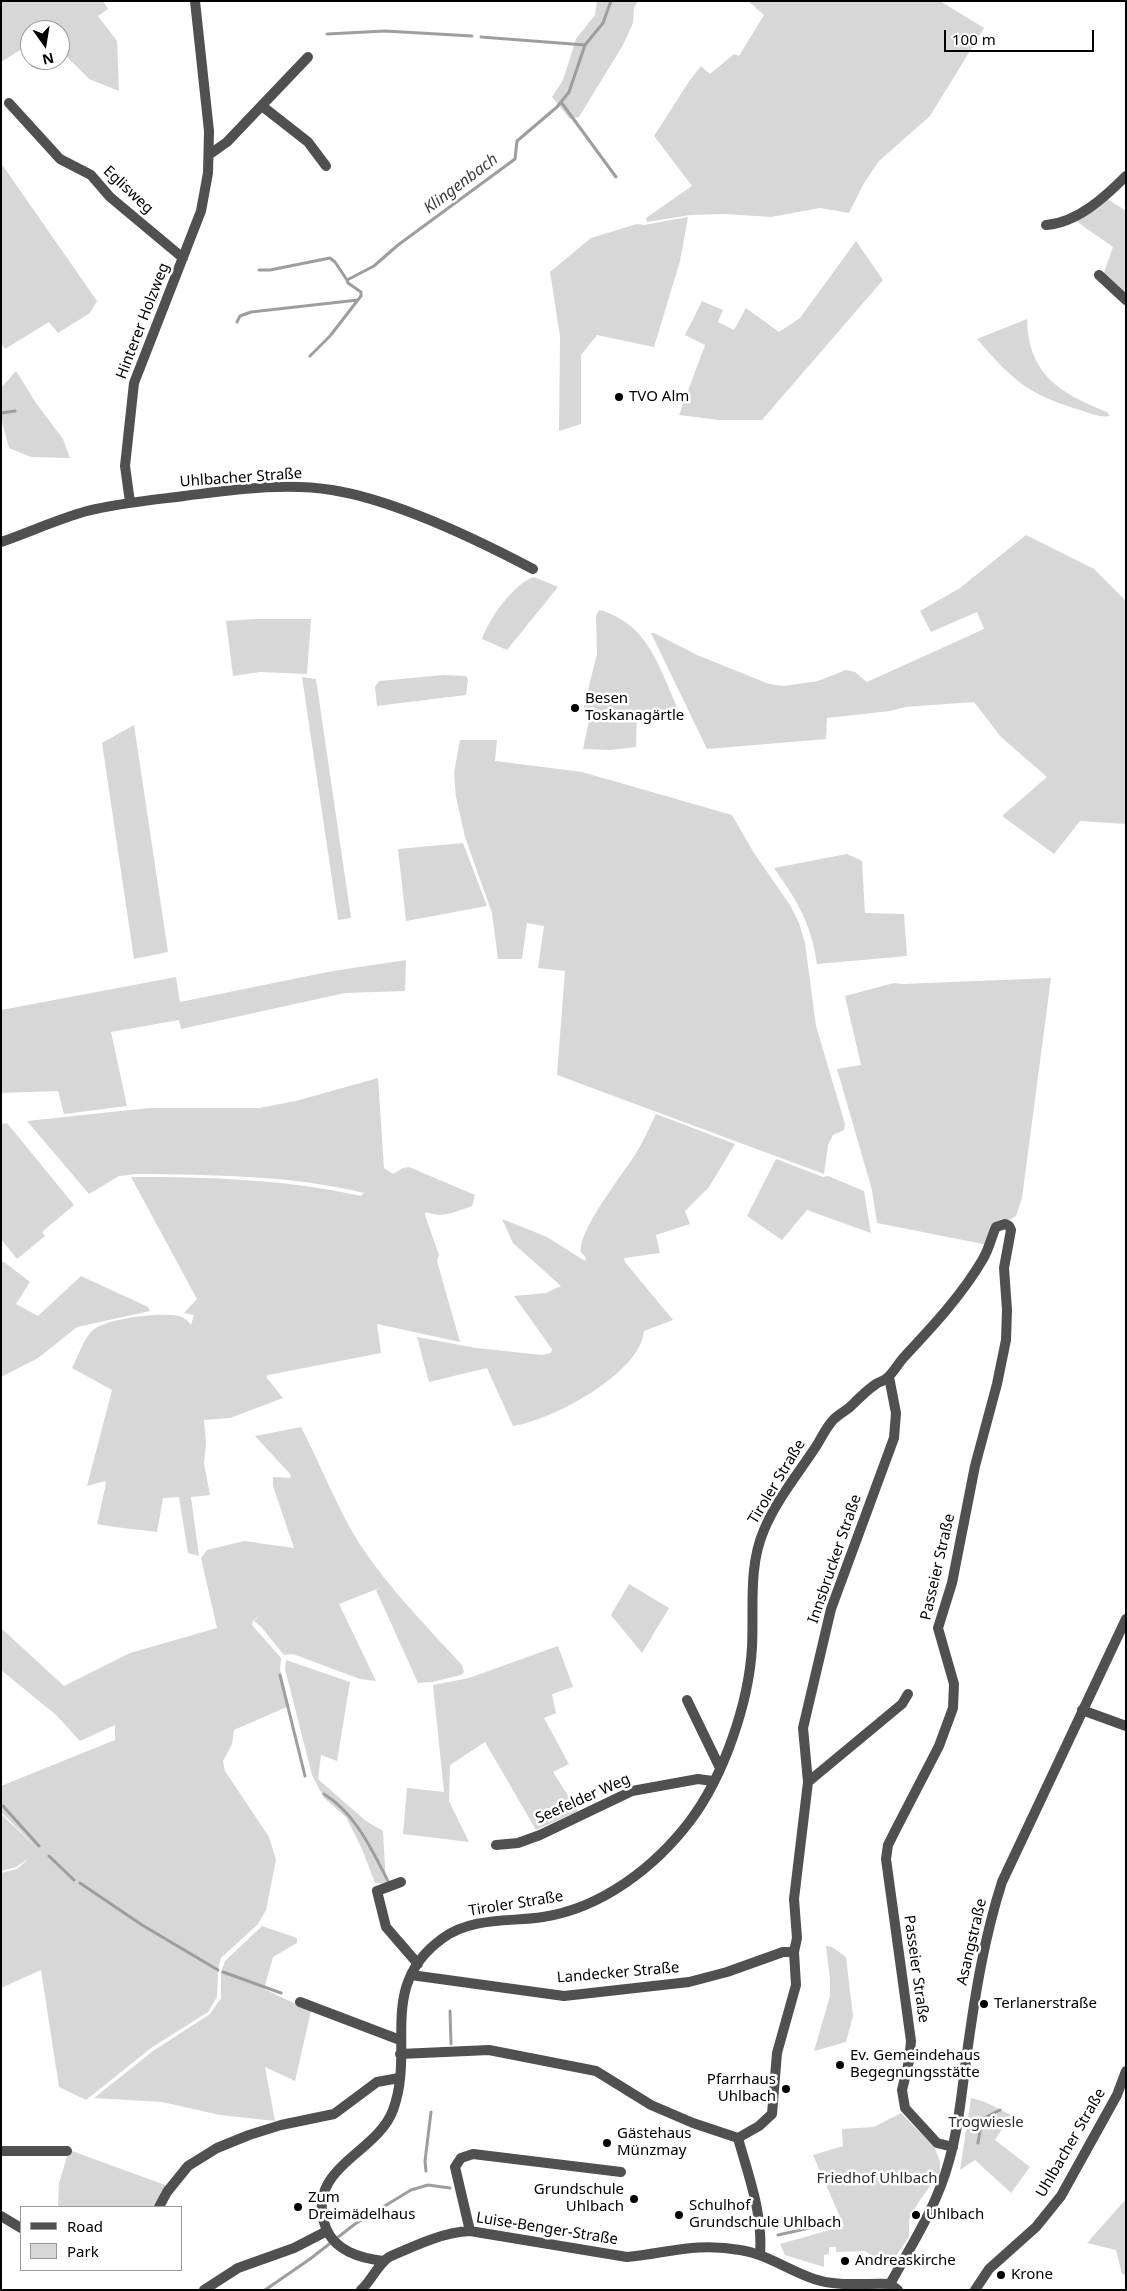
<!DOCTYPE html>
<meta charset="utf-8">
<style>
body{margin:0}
#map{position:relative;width:1127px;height:2291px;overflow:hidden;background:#fff;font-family:"Noto Sans",sans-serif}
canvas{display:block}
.frame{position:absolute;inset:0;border:2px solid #000;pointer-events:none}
.legend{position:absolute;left:20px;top:2206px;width:162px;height:65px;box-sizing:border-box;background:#fff;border:1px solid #999;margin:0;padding:6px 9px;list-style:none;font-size:15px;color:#000}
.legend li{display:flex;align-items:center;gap:10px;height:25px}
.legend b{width:25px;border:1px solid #999}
.north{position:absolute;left:20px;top:20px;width:50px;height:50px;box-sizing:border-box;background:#fff;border:1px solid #999;border-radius:50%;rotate:167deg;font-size:14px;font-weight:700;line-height:20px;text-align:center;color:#000}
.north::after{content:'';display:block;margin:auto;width:18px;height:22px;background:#000;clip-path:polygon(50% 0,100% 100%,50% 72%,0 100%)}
.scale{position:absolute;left:944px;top:30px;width:150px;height:22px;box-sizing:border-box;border:2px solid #000;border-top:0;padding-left:6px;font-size:15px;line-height:18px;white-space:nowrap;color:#000;-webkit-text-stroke:4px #fff;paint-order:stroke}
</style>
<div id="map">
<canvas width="1127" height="2291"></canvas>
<div class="frame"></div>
<ul class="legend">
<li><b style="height:6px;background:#505050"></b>Road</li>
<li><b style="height:14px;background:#d7d7d7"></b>Park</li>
</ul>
<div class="north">N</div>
<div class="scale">100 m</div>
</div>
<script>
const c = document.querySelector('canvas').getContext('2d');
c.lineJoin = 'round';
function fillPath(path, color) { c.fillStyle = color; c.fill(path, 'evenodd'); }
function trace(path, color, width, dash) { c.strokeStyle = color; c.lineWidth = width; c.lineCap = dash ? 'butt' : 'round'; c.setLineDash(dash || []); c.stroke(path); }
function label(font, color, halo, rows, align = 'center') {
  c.font = font + ' "Noto Sans",sans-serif'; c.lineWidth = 5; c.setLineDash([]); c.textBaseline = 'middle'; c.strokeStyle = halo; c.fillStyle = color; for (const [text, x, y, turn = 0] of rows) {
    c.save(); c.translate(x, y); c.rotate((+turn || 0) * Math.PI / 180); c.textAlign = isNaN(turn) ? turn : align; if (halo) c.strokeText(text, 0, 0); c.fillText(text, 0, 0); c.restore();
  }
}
fillPath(new Path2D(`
 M1,1H103L108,9L98,16L117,41L119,91L89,79L60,50V30H30V44L1,62Z
 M597,1H638L634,8L633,23L623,45L579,117L570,119L552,97L563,80L576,39L595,15Z
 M748,1H940L984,28L930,116L879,161L864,183L849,213L820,208L771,217L726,214L690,215L647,222L646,218L692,186L654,136L690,80L701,66L710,74L734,54L739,56L764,15Z
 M1,163L97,301L90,313L58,333L49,322L5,349L1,343Z
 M1106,198L1126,211V296L1103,275L1113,247L1073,219Z
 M688,217L680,261L654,347L597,335L581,355V424L559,431L560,336L550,272L591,238L637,224L644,225Z
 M856,241L883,280L762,420H718L679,415L705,345L685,335L702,301L723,310L718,322L734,330L746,308L779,332L800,318Z
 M1027,319C1028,374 1059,393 1107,412L1110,416C1101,418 1089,413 1080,410C1026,394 1012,379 977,339Z
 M16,371L36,403L63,439L70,458L31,457L9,448L1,418V388Z
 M1026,535L1094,569L1126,601V824L1080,821L1054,854L1002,816L1047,777L1001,737L974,702L905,707L890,711L827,718L826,739L707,749L651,633H654L697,655L769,684L784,686L818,681L846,670L855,672L867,682L984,629L977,612L931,632L920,611L960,588Z
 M534,577L558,587L507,650L482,639C488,620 514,583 534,577Z
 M599,610C605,611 611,614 617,617C652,635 662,675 678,709L637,712L636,747L610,750L583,749L591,712L583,710L597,654L596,616Z
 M255,619H311L307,674L260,672L233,676L226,621Z
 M444,675L466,676L468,680L466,695L377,706L375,687L379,681Z
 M302,677L316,679L351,918L338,920Z
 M134,725L168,952L134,959L102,743Z
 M460,740H497L495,761L582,772L732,815L754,853L790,905L799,923L805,943L816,1026L845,1124L844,1130L833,1135L828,1145L824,1174L557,1075L565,971L538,968L544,926L527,923L522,959H498L492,913L465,837L456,797L454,773Z
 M463,843L487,906L406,921L398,849Z
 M847,854L862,861L865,913L904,914L907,956L817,964C811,923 798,902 774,868Z
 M406,960L405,991L345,993L181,1029L179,1020L111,1032L127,1106L64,1114L58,1091L1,1093V1010L176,977L180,1002L333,971Z
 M1051,978L1022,1198L1016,1216L1008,1221L988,1245L877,1223L872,1190L837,1069L861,1065L845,996L894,983L903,984Z
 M378,1078L384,1168L393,1174L403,1168L409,1167L475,1195L472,1206C456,1211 443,1219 426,1212L425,1215L439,1255L437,1261L460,1342L377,1324L381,1353L268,1375L266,1377L283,1398L230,1418L204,1420L206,1443L204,1463L210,1495L191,1497L199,1556L188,1553L179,1497L163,1498L157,1532C136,1529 117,1528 97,1524L106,1484L105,1481L87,1486L112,1390L72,1368C78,1357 83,1340 92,1331C105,1318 166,1311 182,1317C186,1319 189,1322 191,1325L194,1315L184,1313L197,1299L131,1177C208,1177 285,1179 361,1196L364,1193C290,1175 213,1175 137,1174L119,1176L89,1194L27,1121L149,1108H259L296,1101Z
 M656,1114L735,1144L709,1187L685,1211L690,1224L656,1235L660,1253L624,1258L625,1262L673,1320L644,1331C640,1374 552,1420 513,1426L487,1368L429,1382L417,1337L476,1348L542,1355L551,1353L552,1349L514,1296L546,1293L561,1286L513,1243L502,1219L547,1237L585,1261L586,1258L581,1252C578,1231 622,1175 635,1155C643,1142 649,1128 656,1114Z
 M7,1123L74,1205L42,1232L45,1236L17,1259L1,1239V1124Z
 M776,1159L823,1177L828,1176L864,1191L871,1233L807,1210L782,1240L747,1216Z
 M1,1262H4L30,1282L16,1304L38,1316L81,1276L148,1307L150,1311L77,1327L38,1358L1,1377Z
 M301,1427C321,1465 336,1506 359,1543C388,1587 426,1626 462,1665L464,1672L461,1675L432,1682L418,1683L376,1590L382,1587L339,1604L376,1681L360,1679L293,1654L284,1655L262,1628L254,1621L259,1616L253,1621L252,1625L281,1658L280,1670L289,1706L234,1730L232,1744L223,1761L225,1771L269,1837L276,1860L266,1910L258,1924L221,1958L218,1970L217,1997L208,2012L151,2048L86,2100L59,2087L41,1970L1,1988V1873L17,1869L28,1859L16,1867L1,1871V1814L39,1850L1,1812V1786L115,1740V1725L80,1741L56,1715L1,1670V1628L64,1686L130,1653L217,1628L201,1558L207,1550L244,1541L294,1548L273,1486V1477L290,1478L291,1475L255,1436Z
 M629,1584L669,1608L642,1653L611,1615Z
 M558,1646L573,1687L552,1694L556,1713L544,1718L569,1764L553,1772L578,1811L536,1830L485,1742L450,1765L449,1801L469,1842L403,1834L407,1788L444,1792L433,1685L469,1678Z
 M286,1660L350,1682L337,1761L321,1755L318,1779L366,1821L383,1831L386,1883H375L362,1849L346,1817L324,1798L312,1775L285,1669Z
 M262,1926L297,1938V1943L273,1957L264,1989L311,2011L295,2081L265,2067L275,2121L220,2115L162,2102L94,2098L153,2051L210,2014L221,1998V1972L225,1961Z
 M826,1946L832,1947L846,1957L853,2016L846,2042L814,2051L830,1996V1979Z
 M971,2098L985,2102L1011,2115L995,2140L1030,2167L1011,2193L975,2160L960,2170Z
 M901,2113L935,2148L940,2162V2172L918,2203L909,2220V2237L888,2267L865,2251L836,2252V2247H829V2254L824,2255V2267L785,2255L780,2244L844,2226L813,2155L843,2146L842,2129L874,2127Z
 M69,2150L168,2186L156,2207H58L59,2183Z
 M1126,2199V2275L1122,2274L1116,2250L1087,2243Z`), '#d7d7d7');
trace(new Path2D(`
 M327,34L385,31L472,36
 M481,37L585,45
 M561,102L616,177
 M259,270H270L330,258L335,262L347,280
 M237,322L240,316L251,312L358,300
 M310,356L330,336L361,296V292L348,283L347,280L374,266L398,245L515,159L517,141L557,107L569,92L585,45L603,23L611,1
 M1,413L15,411
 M280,1675L305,1776
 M324,1794C356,1814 372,1850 389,1883
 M3,1806L39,1846
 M49,1856L74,1880
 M80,1883L142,1925L218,1970
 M223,1972L281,1993
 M450,2011L451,2044
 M978,2143L982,2119L1000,2110
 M426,2171L425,2161L431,2112
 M778,2235L823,2225
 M265,2290L310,2259L355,2224L411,2190L428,2185L450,2188`), '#9e9e9e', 3);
trace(new Path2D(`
 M9,103L60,159L91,175L110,197L183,258
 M262,106L308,142L326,166
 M210,154L227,142L308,57
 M1046,225C1077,223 1105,197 1126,176
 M1099,275L1126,300
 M130,502L125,466L134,383L201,211L208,173L209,131L195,1
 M1,542C30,532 58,519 87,511C119,503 152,500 184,496C233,490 284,482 332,490C395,500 476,539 533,569
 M687,1700L720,1768
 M1082,1710L1126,1726
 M808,1782L902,1704L908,1694
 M496,1845L518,1843L540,1835L632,1791L698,1779L713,1781
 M401,1882L377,1891L386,1927L418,1964
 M411,1975L564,1996L689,1982L727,1972L783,1952H794
 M300,2002L400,2040
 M400,2054L489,2050L596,2071L651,2105L693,2123L738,2138
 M1,2151H67
 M159,2207L167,2192L188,2166L217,2148L249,2135L281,2125L334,2114L377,2082L399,2078
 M1,2216L21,2228
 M470,2231L455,2167L461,2158L473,2154L621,2172
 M760,2255C763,2213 749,2178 738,2138L759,2126L772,2114L777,2053L796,1985L794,1952L797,1938L794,1899L808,1782L803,1728L831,1609L894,1438L896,1413L889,1377
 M383,2261C360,2258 335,2251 326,2228C303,2169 377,2154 393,2110C416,2048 376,1986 443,1938C473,1917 509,1922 543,1917C602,1908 655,1867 690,1821C724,1776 749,1702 752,1647C754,1608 748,1567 764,1530C776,1501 797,1475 815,1448C821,1439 826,1427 834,1419C838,1415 845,1411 850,1407C858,1399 867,1390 876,1384C880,1381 885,1381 888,1377C894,1372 899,1362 905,1356C933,1326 962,1295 983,1259C989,1249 991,1238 996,1227L1005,1224L1009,1226L1011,1230L1004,1268L1007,1310L1006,1340L997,1384L975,1466L952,1583L938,1628L954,1684L953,1708L939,1746L895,1831L888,1845L886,1859L911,2041L909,2061L902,2090L905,2108L937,2143L953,2147
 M204,2290L238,2268L294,2248L327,2231
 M361,2290C372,2280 378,2264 389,2257C414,2246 443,2232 470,2231L627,2257C668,2253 697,2242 740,2250C767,2254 789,2271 814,2279C837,2287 866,2283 890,2284
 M975,2290L989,2269L1036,2227L1061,2196L1117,2095L1126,2071`), '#505050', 10);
trace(new Path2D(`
 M898,2290L890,2284C912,2244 937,2206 949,2161C959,2126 962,2089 967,2053C975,1995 984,1938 1002,1882L1126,1619`), '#505050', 10);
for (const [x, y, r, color] of [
 [619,397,5,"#000"],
 [575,708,5,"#000"],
 [984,2004,5,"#000"],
 [840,2065,5,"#000"],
 [786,2089,5,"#000"],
 [607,2143,5,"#000"],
 [634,2199,5,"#000"],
 [298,2207,5,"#000"],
 [679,2215,5,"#000"],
 [916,2215,5,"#000"],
 [845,2261,5,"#000"],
 [1001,2275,5,"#000"]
]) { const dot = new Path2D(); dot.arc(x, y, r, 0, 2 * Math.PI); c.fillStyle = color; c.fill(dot); trace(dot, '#fff', 2); }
label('15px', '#000', '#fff', [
 ["Eglisweg",128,190,43],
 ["Hinterer Holzweg",143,321,-69],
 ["Uhlbacher Straße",241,478,-4],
 ["Tiroler Straße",777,1482,-59],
 ["Innsbrucker Straße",835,1559,-71],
 ["Passeier Straße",938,1567,-77],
 ["Seefelder Weg",583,1799,-24],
 ["Tiroler Straße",516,1904,-9],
 ["Asangstraße",972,1942,-77],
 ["Passeier Straße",916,1969,82],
 ["Landecker Straße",618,1973,-5],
 ["Uhlbacher Straße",1071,2143,-60],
 ["Luise-Benger-Straße",547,2229,9]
]);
label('15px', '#000', '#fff', [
 ["TVO Alm",629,397],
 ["Besen",585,699],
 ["Toskanagärtle",585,716],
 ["Terlanerstraße",994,2004],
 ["Ev. Gemeindehaus",850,2056],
 ["Begegnungsstätte",850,2073],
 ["Pfarrhaus",776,2080,"right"],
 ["Uhlbach",776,2097,"right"],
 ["Gästehaus",617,2134],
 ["Münzmay",617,2151],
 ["Grundschule",624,2190,"right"],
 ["Uhlbach",624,2207,"right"],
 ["Zum",308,2198],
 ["Dreimädelhaus",308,2215],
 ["Schulhof",689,2206],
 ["Grundschule Uhlbach",689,2223],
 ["Uhlbach",926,2215],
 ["Andreaskirche",855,2261],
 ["Krone",1011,2275]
], 'left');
label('15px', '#2e2e2e', '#fff', [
 ["Trogwiesle",986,2123],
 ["Friedhof Uhlbach",877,2179]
]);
label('italic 16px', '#3f3f3f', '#fff', [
 ["Klingenbach",461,184,-37]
]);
</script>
